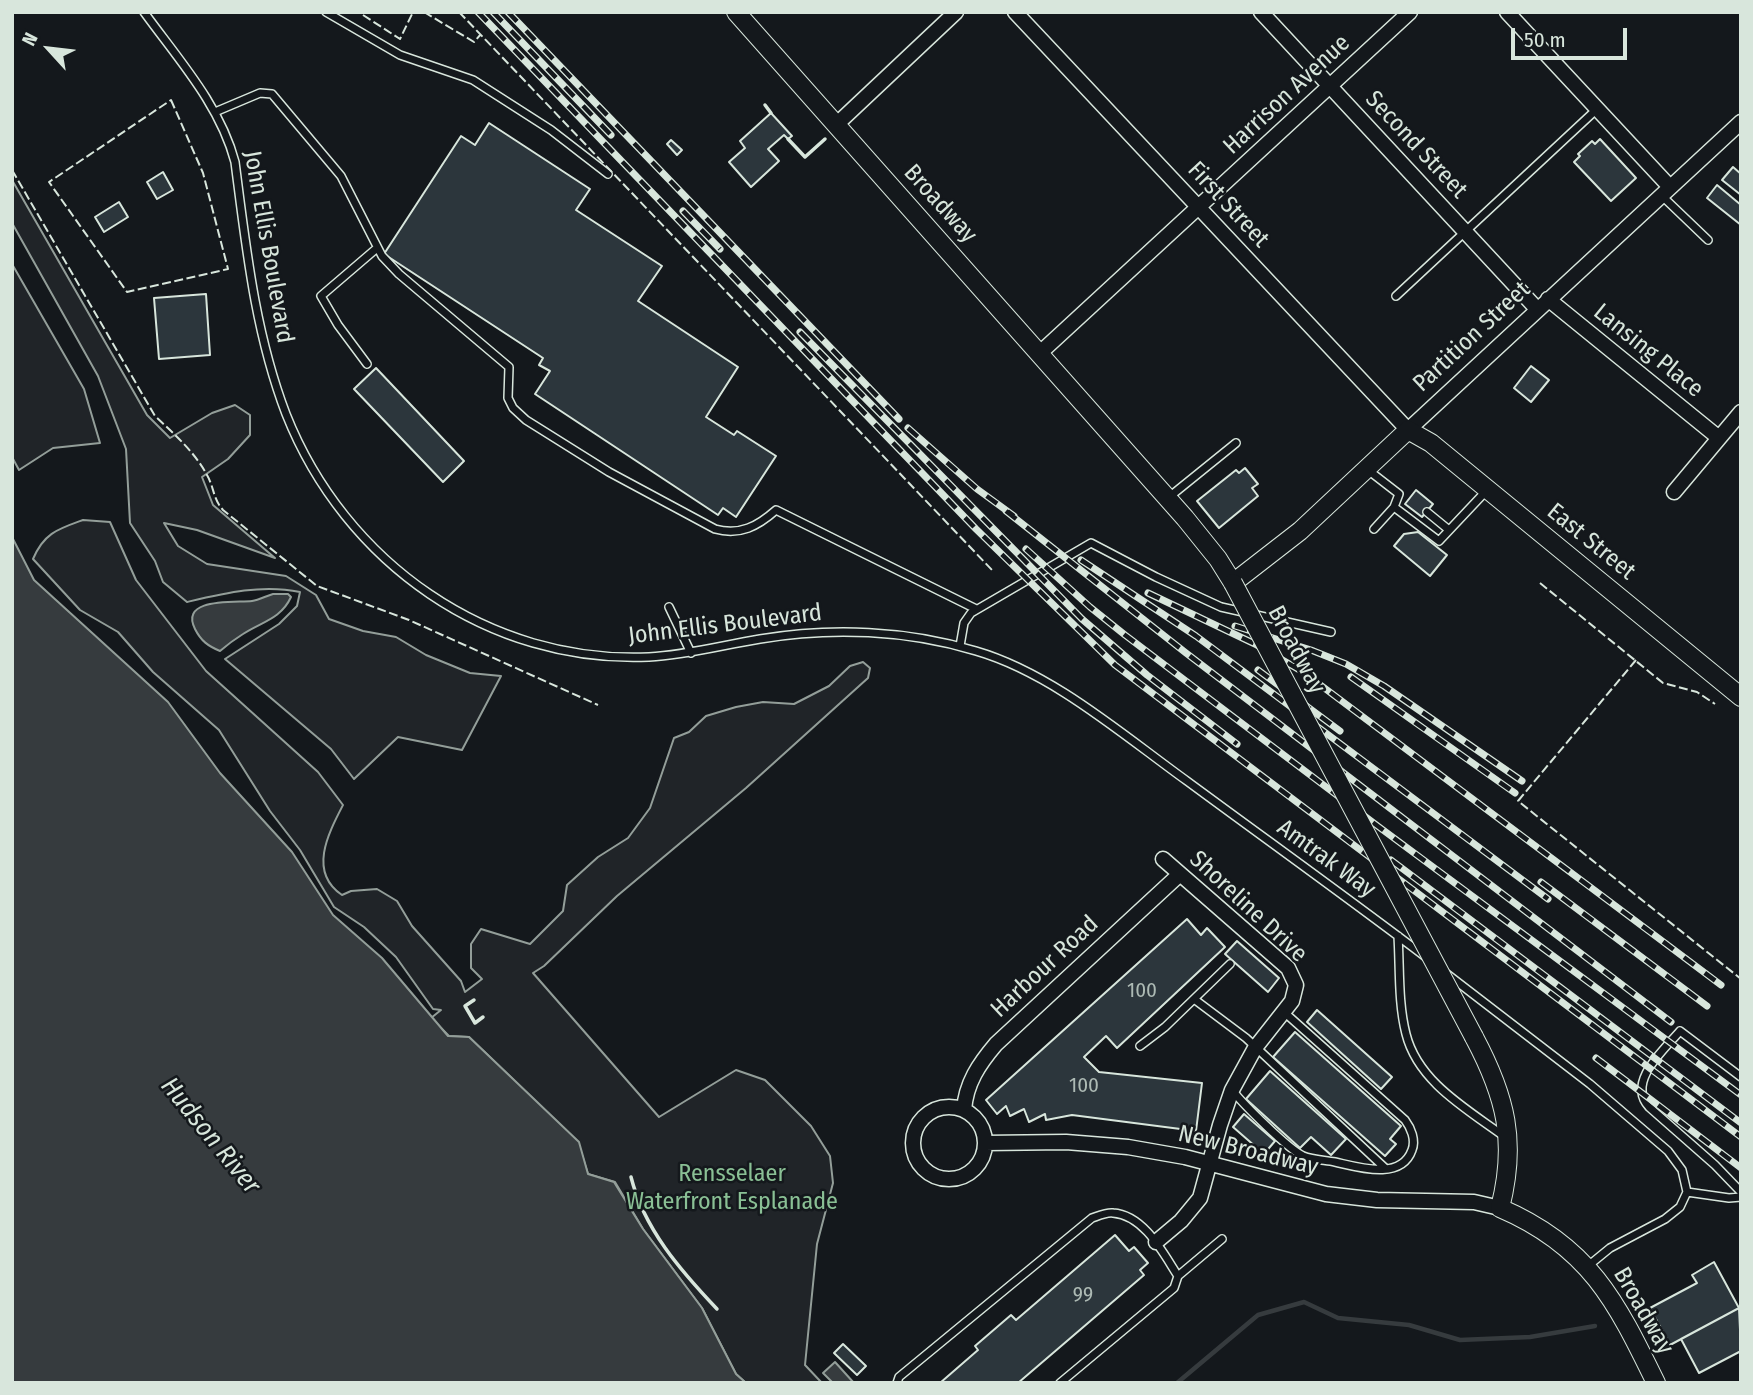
<!DOCTYPE html>
<style>
body{margin:0}
#map{position:relative;width:1753px;height:1395px;overflow:hidden;background:#14181c;font-family:"Fira Sans Condensed",sans-serif}
canvas{display:block}
.frame{position:absolute;inset:0;border:14px solid #d8e6dc;pointer-events:none}
.north{position:absolute;left:14px;top:14px;width:70px;height:70px;-webkit-text-stroke:5px #14181c;paint-order:stroke;rotate:297deg;font-size:19px;font-weight:700;line-height:28px;text-align:center;color:#d8e6dc}
.north::after{content:'';display:block;margin:auto;width:24px;height:32px;background:#d8e6dc;clip-path:polygon(50% 0,100% 100%,50% 72%,0 100%)}
.scale{position:absolute;left:1511px;top:28px;width:116px;height:32px;box-sizing:border-box;border:4px solid #d8e6dc;border-top:0;padding-left:9px;font-size:21px;line-height:24px;white-space:nowrap;color:#d8e6dc;-webkit-text-stroke:5px #14181c;paint-order:stroke}
</style>
<div id="map">
<canvas width="1753" height="1395"></canvas>
<div class="frame"></div>
<div class="north">N</div>
<div class="scale">50 m</div>
</div>
<script>
const c = document.querySelector('canvas').getContext('2d');
c.lineJoin = 'round';
function fillPath(path, color) { c.fillStyle = color; c.fill(path, 'evenodd'); }
function trace(path, color, width, dash) { c.strokeStyle = color; c.lineWidth = width; c.lineCap = dash ? 'butt' : 'round'; c.setLineDash(dash || []); c.stroke(path); }
function label(font, color, halo, rows, align = 'center') {
  c.font = font + ' "Fira Sans Condensed",sans-serif'; c.lineWidth = 5; c.setLineDash([]); c.textBaseline = 'middle'; c.strokeStyle = halo; c.fillStyle = color; for (const [text, x, y, turn = 0] of rows) {
    c.save(); c.translate(x, y); c.rotate((+turn || 0) * Math.PI / 180); c.textAlign = isNaN(turn) ? turn : align; if (halo) c.strokeText(text, 0, 0); c.fillText(text, 0, 0); c.restore();
  }
}
const green = new Path2D(`
 M12,180L147,415L170,438L212,413L235,405L250,415V435L228,459L202,477L213,505L275,558L197,530L164,523L178,546L207,564L286,576L316,595L329,619L363,631L396,637L426,655L470,673L501,676L462,750L398,737L354,779L331,749L225,659L279,624L297,606L300,592C262,584 225,593 187,602L163,582L155,561L130,523L126,449L98,376L12,223Z
 M12,264L84,389L100,443L53,448L19,470L12,457Z
 M83,520L110,522L136,580L206,671L318,772L343,805C328,834 308,872 342,895L351,891L377,889L397,901L412,926L461,981L465,992L482,979L471,968V944L481,929L530,944L563,911L567,885L598,857L628,838L650,808L674,738L689,732L706,716L736,707L763,702L794,704L829,686L850,666L863,662L870,668L868,678L746,788L617,896L544,966L533,973L659,1117L736,1070L765,1080L811,1126L830,1156L833,1183L817,1244L805,1365L822,1383H746L736,1374L702,1308L643,1229L615,1182L588,1174L578,1142L469,1037L449,1036L431,1018L441,1010L433,1009L396,957L364,927L334,907L300,850L270,811L219,730L153,672L118,632L80,610L33,559C44,533 58,529 83,520Z`);
fillPath(green, '#202428');
trace(green, '#939e99', 2);
const water = new Path2D(`
 M12,537L34,580L168,702L220,773L292,852L333,915L382,958L448,1036L469,1037L579,1142L588,1174L614,1182L643,1229L702,1308L736,1374L746,1383H12Z
 M273,594H288L291,597C281,619 261,622 243,634C235,639 227,645 220,651C208,646 201,641 195,629C179,597 236,603 252,601C259,600 266,596 273,594Z
 M835,1362L854,1383H833L823,1373Z`);
fillPath(water, '#363b3e');
trace(water, '#939e99', 2);
trace(new Path2D(`
 M1177,1383L1258,1315L1304,1302L1338,1318L1409,1325L1460,1340L1530,1337L1595,1326`), '#363b3e', 4.5);
const building = new Path2D(`
 M771,113L792,136L788,139L784,135L768,149L779,161L751,187L729,162L745,148L740,141Z
 M489,123L590,189L576,210L662,266L638,301L738,367L706,417L734,435L737,431L776,456L736,517L723,508L718,515L535,394L550,371L539,365L543,358L384,254L461,136L475,145Z
 M1600,139L1636,178L1611,201L1574,162L1580,156L1578,154L1592,141L1595,144Z
 M671,140L682,150L677,155L667,144Z
 M1733,167L1741,174V195L1722,180Z
 M163,172L173,190L157,199L147,182Z
 M1717,185L1741,205V225L1707,198Z
 M119,202L128,217L104,232L95,217Z
 M206,294L210,355L159,359L154,298Z
 M1531,366L1549,380L1531,402L1514,388Z
 M376,368L464,461L443,482L354,389Z
 M1245,468L1258,484L1252,488L1258,496L1219,528L1197,501L1236,470L1239,473Z
 M1416,490L1433,504L1422,517L1405,504Z
 M1418,532L1447,555L1430,576L1394,546L1404,534Z
 M1187,919L1201,935L1207,928L1225,947L1117,1048L1106,1036L1084,1057L1099,1072L1202,1083L1196,1131L1072,1115L1046,1120L1045,1114L1029,1122L1024,1109L1010,1116L1006,1106L997,1114L986,1100Z
 M1237,941L1279,978L1268,992L1225,954Z
 M1317,1010L1392,1077L1381,1089L1307,1022Z
 M1295,1032L1401,1126L1390,1139L1396,1144L1385,1156L1273,1057Z
 M1270,1071L1346,1139L1331,1155L1311,1137L1300,1148L1246,1099Z
 M1244,1114L1275,1141L1264,1154L1233,1127Z
 M1115,1235L1129,1251L1134,1247L1148,1263L1140,1270L1144,1275L1018,1383H940L978,1350L975,1346L1011,1315L1016,1320Z
 M1714,1262L1739,1308L1670,1345L1650,1308L1697,1283L1692,1275Z
 M1739,1308L1741,1351L1699,1373L1681,1339Z
 M843,1344L866,1366L857,1375L834,1353Z`);
fillPath(building, '#2c363c');
trace(building, '#d8e6dc', 2);
const service = new Path2D(`
 M144,12C178,59 220,105 235,162C246,247 255,333 286,414C345,563 489,664 649,657C687,655 723,645 760,639C831,627 907,630 976,651C1052,673 1123,735 1187,781C1267,840 1348,898 1427,958
 M326,12L400,55L473,80L551,130L608,174
 M215,112L260,93L272,94L341,176L382,256L399,274L509,367L508,398L513,408L526,420L609,472L715,529C740,536 758,526 776,510L976,609
 M1661,195L1708,240
 M1396,296L1597,109
 M367,364L338,325L321,296L377,248
 M1368,470L1399,494L1394,507L1439,541L1488,489
 M1168,498L1236,443
 M1427,512L1449,530
 M1374,529L1394,507
 M669,607L691,653
 M960,646L964,623L971,613L1091,543L1156,577L1221,607L1331,632
 M1398,936C1400,968 1398,1003 1406,1034C1418,1082 1467,1109 1505,1137
 M1447,974L1590,1084L1668,1151L1682,1170L1687,1192L1680,1207L1665,1219L1610,1248L1588,1266
 M1194,999L1246,1038L1386,1169
 M1140,1046L1165,1027L1230,964
 M1741,1077L1680,1031C1664,1050 1626,1082 1649,1107L1715,1165L1741,1192
 M1232,1090C1244,1105 1287,1148 1303,1156C1313,1160 1325,1160 1335,1162C1358,1167 1401,1181 1412,1150C1416,1140 1411,1128 1405,1120L1284,1012
 M1687,1192L1729,1198L1741,1197
 M1178,1276L1222,1239
 M897,1383L899,1377L1092,1218C1098,1216 1107,1212 1113,1213C1144,1215 1163,1253 1178,1276L1174,1288L1060,1383`);
const minor = new Path2D(`
 M1015,12L1408,430L1741,122
 M1261,12L1537,309
 M1507,12L1670,187
 M837,124L956,12
 M1548,299L1719,438
 M1040,353L1410,12
 M1674,492L1741,412
 M913 1143a36 36 0 1 1 72 0a36 36 0 1 1-72 0Z
 M964,1110C966,1083 979,1064 996,1044L1180,874
 M985,1143L1066,1142L1128,1147L1185,1157L1326,1194L1377,1200L1474,1202L1500,1208
 M1156,1242L1181,1221L1200,1198L1220,1125L1232,1090L1255,1048L1292,1001L1296,985L1288,968L1163,859`);
const tertiary = new Path2D(`
 M736,12L1185,518L1218,559L1233,583L1300,531L1408,430L1431,443L1741,697
 M1474,1037C1506,1097 1517,1142 1500,1208C1589,1246 1616,1301 1656,1383`);
trace(service, '#d8e6dc', 10);
trace(minor, '#d8e6dc', 17);
trace(tertiary, '#d8e6dc', 20);
trace(service, '#14181c', 7);
trace(minor, '#14181c', 14);
trace(tertiary, '#14181c', 18);
const rail = new Path2D(`
 M478,12L976,529L1115,665L1741,1137
 M493,12L611,135
 M508,12L899,419
 M683,211L720,249
 M800,332L1082,619L1147,675L1237,744
 M908,428L977,489L1014,516
 M1006,511L1186,653L1671,1022
 M1026,549L1090,607L1125,635L1379,827L1741,1095
 M1081,560L1196,636L1548,899
 M1148,593L1255,644L1303,672L1721,985
 M1235,626L1311,650L1346,664L1384,686L1522,781
 M1258,670L1340,731
 M1351,677L1515,793
 M1391,860L1741,1123
 M1541,882L1707,1006
 M1596,1058L1741,1168`);
trace(rail, '#d8e6dc', 7);
trace(rail, '#14181c', 4.5, [13]);
const tertiaryBridge = new Path2D(`
 M1233,583L1474,1037`);
trace(tertiaryBridge, '#d8e6dc', 20, []);
trace(tertiaryBridge, '#14181c', 18);
trace(new Path2D(`
 M424,12L474,42L481,34
 M459,12L992,570
 M363,15L400,39L413,12
 M171,100L203,173L228,269L127,292L49,182Z
 M12,170L155,416C174,434 194,451 207,475C214,487 213,499 223,510L317,586L409,620L598,705
 M1540,583L1663,683L1697,692L1715,704
 M1636,660L1518,801L1741,979`), '#d8e6dc', 2, [9, 3.5]);
trace(new Path2D(`
 M765,105L771,113
 M788,139L805,157L825,139
 M474,1000L465,1006L475,1023L483,1017
 M631,1177C644,1229 681,1271 717,1309`), '#d8e6dc', 3.5);
label('21px', '#adbab4', null, [
 ["100",1142,991],
 ["100",1084,1086],
 ["99",1083,1295]
]);
label('24px', '#d8e6dc', '#14181c', [
 ["Harrison Avenue",1287,95,-43],
 ["Second Street",1416,145,47],
 ["Broadway",940,204,48],
 ["First Street",1228,205,47],
 ["John Ellis Boulevard",268,247,80],
 ["Partition Street",1472,337,-43],
 ["Lansing Place",1648,351,39],
 ["East Street",1591,542,39],
 ["John Ellis Boulevard",725,625,-7],
 ["Broadway",1296,650,62],
 ["Amtrak Way",1326,859,36],
 ["Shoreline Drive",1248,907,43],
 ["Harbour Road",1045,967,-43],
 ["New Broadway",1248,1151,14],
 ["Broadway",1643,1311,60]
]);
label('24px', '#8ac095', '#14181c', [
 ["Rensselaer",732,1174],
 ["Waterfront Esplanade",732,1202]
]);
label('italic 26px', '#d8e6dc', '#14181c', [
 ["Hudson River",210,1136,51]
]);
</script>
